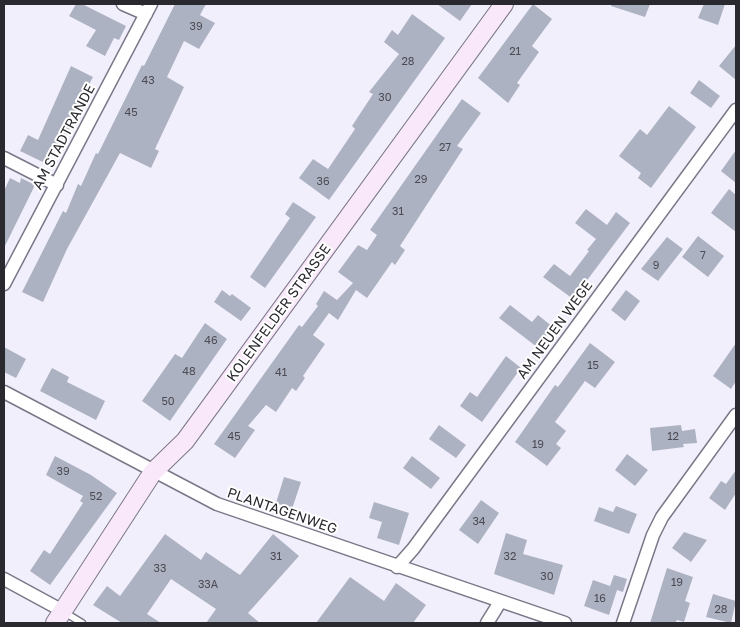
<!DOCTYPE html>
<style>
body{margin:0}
#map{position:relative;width:740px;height:627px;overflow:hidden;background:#f2effd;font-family:"Golos Text",sans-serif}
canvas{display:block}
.frame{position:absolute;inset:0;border:5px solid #2b2930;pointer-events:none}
</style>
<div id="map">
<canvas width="740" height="627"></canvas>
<div class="frame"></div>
</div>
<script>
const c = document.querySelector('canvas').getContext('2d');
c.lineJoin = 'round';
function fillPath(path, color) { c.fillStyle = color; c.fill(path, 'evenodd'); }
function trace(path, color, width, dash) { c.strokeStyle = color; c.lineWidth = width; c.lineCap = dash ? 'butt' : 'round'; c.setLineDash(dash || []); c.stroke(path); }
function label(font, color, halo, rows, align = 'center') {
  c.font = font + ' "Golos Text",sans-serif'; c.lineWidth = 4; c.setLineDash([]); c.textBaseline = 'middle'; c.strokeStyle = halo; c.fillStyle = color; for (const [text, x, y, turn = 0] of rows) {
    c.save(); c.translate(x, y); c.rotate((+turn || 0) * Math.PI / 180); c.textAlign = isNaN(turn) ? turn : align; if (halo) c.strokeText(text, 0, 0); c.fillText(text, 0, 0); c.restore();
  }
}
fillPath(new Path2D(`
 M76,4H82L126,26L119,40L114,38L105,56L86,46L96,30L69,16Z
 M175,4H206L200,15L215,23L199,49L184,41L167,77L184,87L155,149L159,151L151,168L120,153L67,249L43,302L22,292L63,211L66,213L78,184L81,186L96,153L98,154L142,65L144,66Z
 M437,4H472L460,21Z
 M533,4L552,19L532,46L539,52L517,83L520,85L508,103L478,78Z
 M611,4H650L645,17L611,6Z
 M704,4H725L718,25L698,18Z
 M412,14L445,38L329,200L299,178L313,159L328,169L355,129L352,126L373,94L369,92L399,54L384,42L392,30L398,35Z
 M736,45V80L719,66Z
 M71,66L93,77L67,126L70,128L65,140L61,138L47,164L20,151L28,135L38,140Z
 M699,80L720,96L711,108L690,93Z
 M462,99L481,113L457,146L463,149L400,246L405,250L395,265L392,262L367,298L356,290L338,320L329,313L313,335L325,344L303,376L305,378L296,391L292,388L276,412L266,405L248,426L255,430L235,458L214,444L299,325L302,327L318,306L316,304L324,291L337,300L353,283L338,272L358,245L367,250L377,235L370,230Z
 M669,106L696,127L651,188L638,178L641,173L619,156L640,129L647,135Z
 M736,150V183L721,171Z
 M10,178L20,183L21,178L35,185L4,248V191Z
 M729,189L736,195V232L711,213Z
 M293,202L316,217L265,288L250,277L290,218L285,214Z
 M586,209L607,225L616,212L630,223L573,299L543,277L554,264L570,276L589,251L587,250L596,239L575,223Z
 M698,236L724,256L708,277L682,257Z
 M667,237L683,249L658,281L641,269Z
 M222,290L230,296L232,294L251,308L241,321L214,302Z
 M626,290L640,301L625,321L611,310Z
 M510,305L532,322L538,315L553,327L537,347L499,318Z
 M205,323L227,339L170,421L142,401L175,354L182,358Z
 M590,343L615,362L595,388L585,381L555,422L566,431L556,444L561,448L547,466L515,442L555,385L558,387Z
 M736,343V381L731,389L713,376Z
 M4,347L26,359L16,378L4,372Z
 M506,356L521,368L482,422L460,406L470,392L477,397Z
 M52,368L69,377L67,382L105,401L96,420L40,391Z
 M439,425L466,445L456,458L429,439Z
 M681,425L682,431L695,429L697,443L683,444L684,447L652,451L650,428Z
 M627,454L648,470L635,486L615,470Z
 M55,456L91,475L117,493L50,585L30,571L44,550L50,554L83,503L80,501L83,496L46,475Z
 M412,456L440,478L431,489L403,468Z
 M736,470V493L725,510L709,498L721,481L726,484Z
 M284,477L301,482L292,509L276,503Z
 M481,500L499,513L478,544L459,530Z
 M374,502L409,513L399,545L377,538L382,522L369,518Z
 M616,506L637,514L629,534L594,521L599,507L613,512Z
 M684,532L707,540L691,562L672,548Z
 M506,533L527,540L523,554L563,565L554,595L494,574Z
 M165,534L201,560L206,552L240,575L273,534L299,556L248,613L260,623H206L216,609L171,579L147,614L161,623H122L93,605L107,586L120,596Z
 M667,568L693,577L685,601L690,603L684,622L677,620L675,623H650Z
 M614,575L627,579L623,592L617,590L609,615L584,606L593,580L610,586Z
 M350,577L384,601L396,583L426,605L413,623H316Z
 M713,594L736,601L731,623L706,617Z`), '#adb2c2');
const service = new Path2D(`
 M64,612L82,623`);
const minor = new Path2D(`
 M123,4L146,14
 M4,158L57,185
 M4,284L151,4
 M4,392L217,504L565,623
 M397,567L413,549L736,110
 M4,579L63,611
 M487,623L500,602
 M623,623L653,535L662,517L736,415`);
const secondary = new Path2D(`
 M55,623L153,472L185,441L504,4`);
trace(service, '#7b7787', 9);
trace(minor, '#7b7787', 15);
trace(secondary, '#7b7787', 20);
trace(service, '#fff', 6);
trace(minor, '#fff', 12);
trace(secondary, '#f8e8fa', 18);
label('11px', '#4c4b54', null, [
 ["39",196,27],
 ["21",515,52],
 ["28",408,62],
 ["43",148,81],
 ["30",385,98],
 ["45",131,113],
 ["27",445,148],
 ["29",421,180],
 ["36",323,182],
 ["31",398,212],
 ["7",703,256],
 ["9",656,266],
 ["46",211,341],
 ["15",593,366],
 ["48",189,372],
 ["41",281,373],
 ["50",168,402],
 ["45",234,437],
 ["12",673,437],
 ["19",538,445],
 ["39",63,472],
 ["52",96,497],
 ["34",479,522],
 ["31",276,557],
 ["32",510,557],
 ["33",160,569],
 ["30",547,577],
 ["19",677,583],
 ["33A",208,585],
 ["16",600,599],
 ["28",721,610]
]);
label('14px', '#2b2930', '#fff', [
 ["AM STADTRANDE",64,137,-62],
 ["KOLENFELDER STRASSE",279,313,-54],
 ["AM NEUEN WEGE",555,330,-54],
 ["PLANTAGENWEG",282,511,19]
]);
</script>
